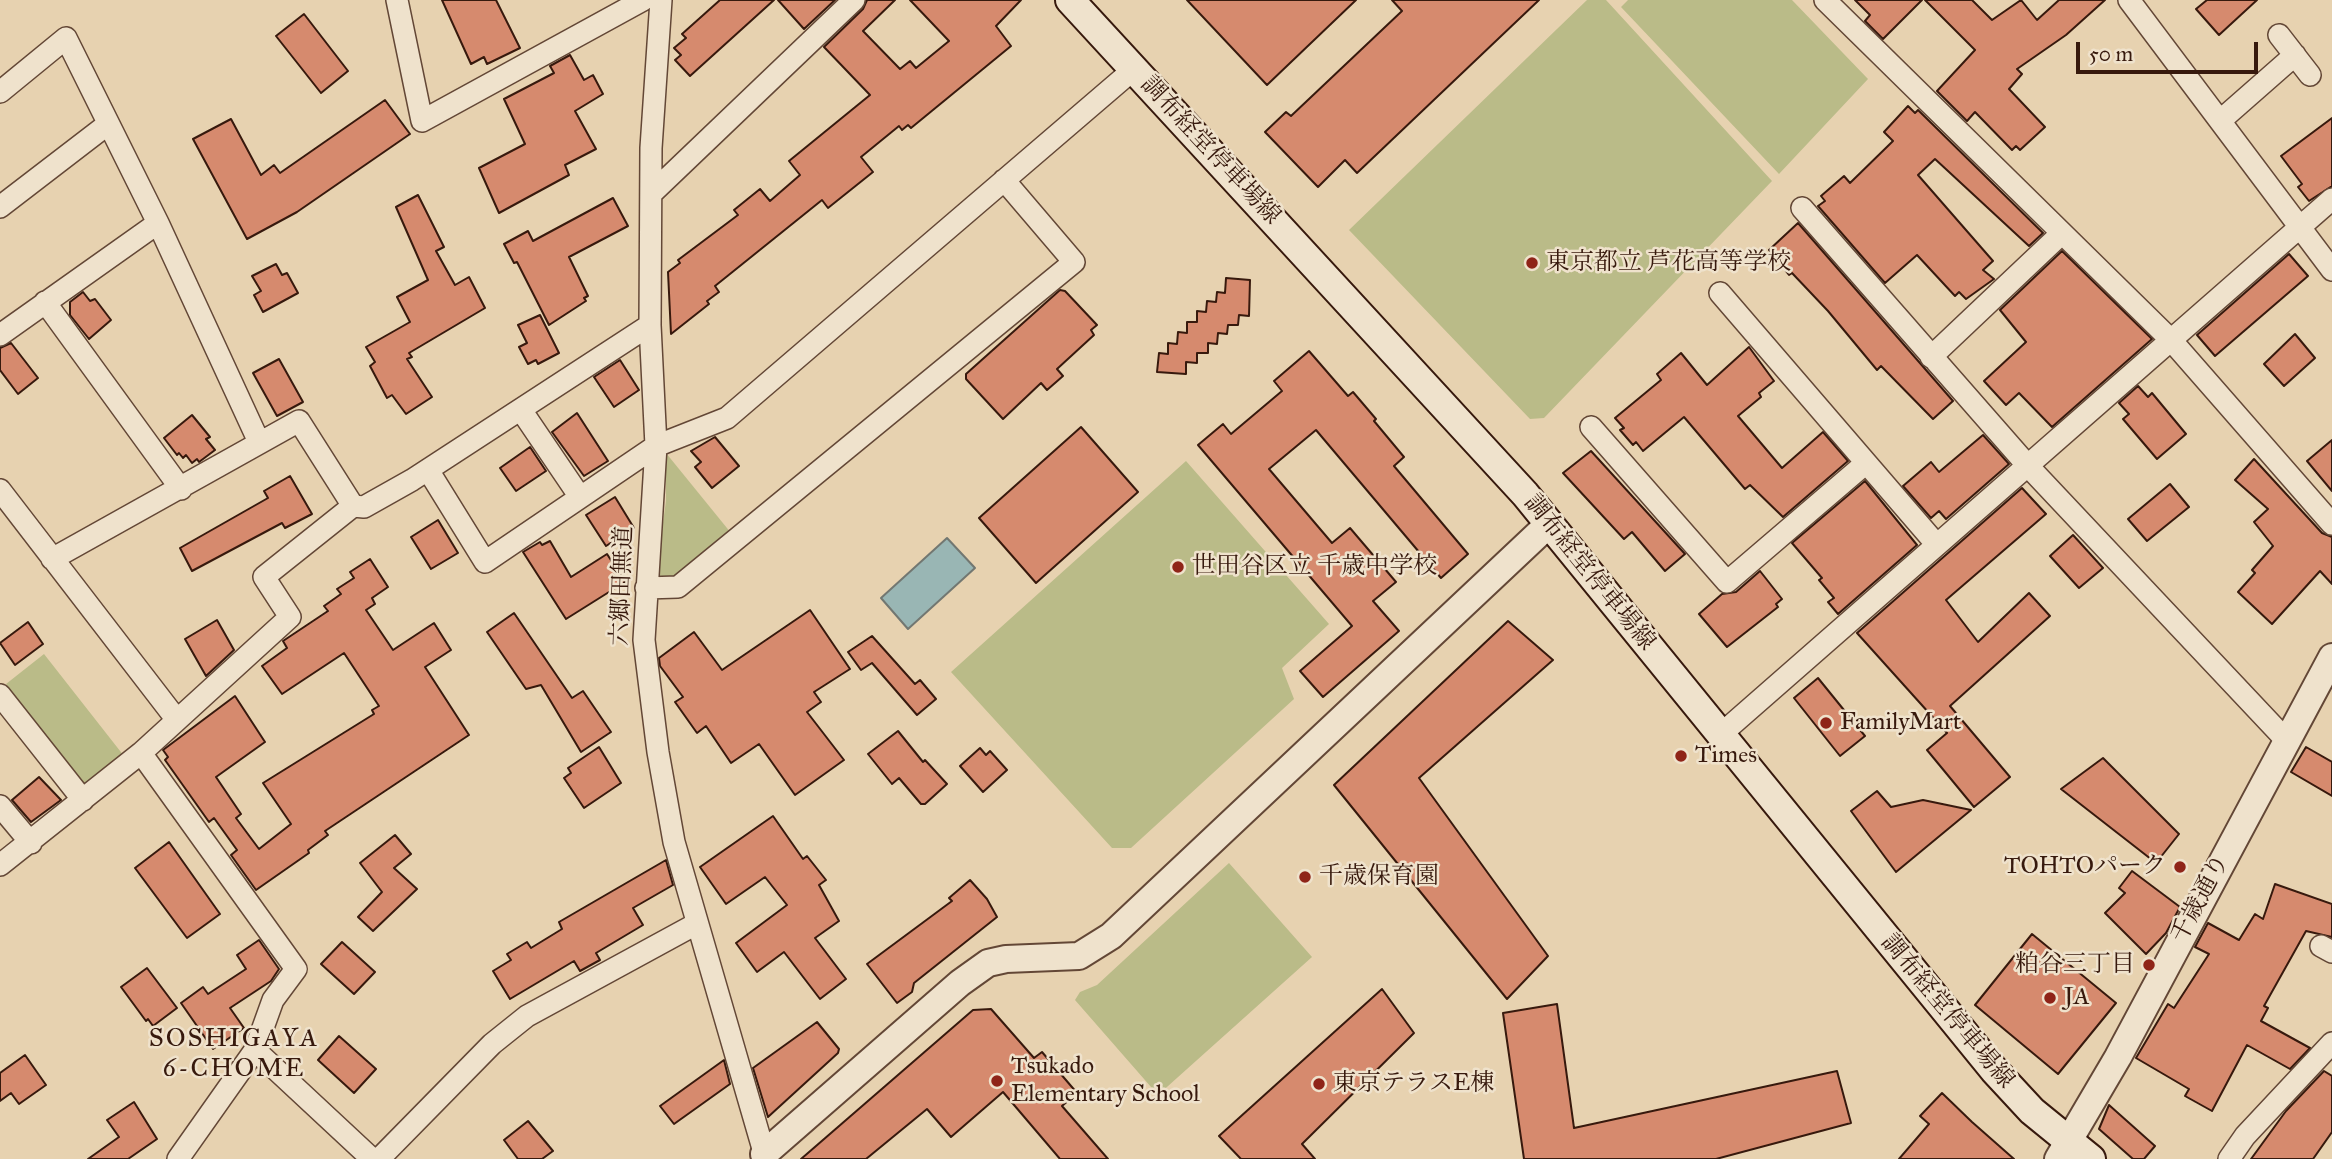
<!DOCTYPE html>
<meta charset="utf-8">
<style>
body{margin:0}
#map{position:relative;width:2332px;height:1159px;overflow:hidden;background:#e7d2b0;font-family:"IM FELL Great Primer",serif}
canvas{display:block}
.scale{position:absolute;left:2076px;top:42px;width:182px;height:32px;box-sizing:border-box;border:4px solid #37190d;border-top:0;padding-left:9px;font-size:21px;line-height:24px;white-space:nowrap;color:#37190d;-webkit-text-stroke:5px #efe2cc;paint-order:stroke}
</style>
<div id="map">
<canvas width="2332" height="1159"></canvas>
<div class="scale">50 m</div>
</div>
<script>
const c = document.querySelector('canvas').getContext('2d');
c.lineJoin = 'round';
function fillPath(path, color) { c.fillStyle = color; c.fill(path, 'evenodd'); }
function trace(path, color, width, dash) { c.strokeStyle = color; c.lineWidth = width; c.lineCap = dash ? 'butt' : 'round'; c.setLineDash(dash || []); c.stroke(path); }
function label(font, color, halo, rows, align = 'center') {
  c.font = font + ' "IM FELL Great Primer","Noto Serif JP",serif'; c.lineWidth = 5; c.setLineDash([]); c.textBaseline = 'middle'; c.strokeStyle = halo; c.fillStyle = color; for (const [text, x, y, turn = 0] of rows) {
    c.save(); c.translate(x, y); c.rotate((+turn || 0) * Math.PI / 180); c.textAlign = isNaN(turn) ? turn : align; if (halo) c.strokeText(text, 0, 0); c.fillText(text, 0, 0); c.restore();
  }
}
fillPath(new Path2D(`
 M1587,0H1606L1772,181L1544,418L1530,419L1349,230Z
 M1628,0H1792L1868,79L1779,174L1621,7Z
 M666,453L731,533L676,581L655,579L666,501Z
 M1186,461L1329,624L1282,668L1294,699L1131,848H1112L951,672Z
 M44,654L124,756L86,786L6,684Z
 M1229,863L1312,957L1158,1095L1075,1000L1080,992L1097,985Z`), '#babb88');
const water = new Path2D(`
 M947,538L975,568L908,629L881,598Z`);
fillPath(water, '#99b6b4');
trace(water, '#727771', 2);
const building = new Path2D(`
 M442,0H496L520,48L487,64L484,57L471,64Z
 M720,0H774L690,76L675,60L681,55L674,48L686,38L682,34Z
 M778,0H835L804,29Z
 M867,0H895L863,31L900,69L910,61L916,68L949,41L910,0H1021L996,26L1011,46L911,128L908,125L902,130L899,126L861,157L873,172L828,208L822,200L715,286L719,292L707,301L709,304L671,334L668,272L680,263L678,260L738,215L734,210L760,189L770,201L800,175L789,161L870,95L824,47L863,9Z
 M1187,0H1356L1267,85Z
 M1392,0H1539L1357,173L1345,160L1318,187L1265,132L1286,112L1291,116L1402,11Z
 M1855,0H1922L1883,39L1865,21L1870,15Z
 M1925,0H1972L1992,20L2021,0L2037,20L2059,0H2105L2066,35L2017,69L2022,74L2009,89L2045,127L2020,150L2016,146L2012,150L1975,112L1967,121L1937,91L1975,50Z
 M2207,0H2257L2219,35L2196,9Z
 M304,14L348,71L321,93L276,36Z
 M570,55L584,80L593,75L603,94L575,111L596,149L565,165L569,175L499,213L479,168L525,144L504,99L554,73L550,66Z
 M385,100L410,134L297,212L247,239L193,139L231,119L261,175L274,165L280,173Z
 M1908,106L1915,113L1918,110L2043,233L2029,246L1935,159L1918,175L1993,261L1983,270L1994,279L1966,299L1959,292L1955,296L1917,255L1885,283L1818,206L1825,201L1821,196L1844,176L1850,183L1893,141L1884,132Z
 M2332,118V186L2309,201L2298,187L2302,184L2281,156Z
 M418,195L444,247L436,251L455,285L469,277L485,308L409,353L412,357L407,359L432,397L406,414L392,395L387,398L370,366L375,362L366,347L410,322L397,297L428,280L396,207Z
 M613,198L628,226L569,257L588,296L584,298L586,301L549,325L517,262L514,263L504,244L528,231L533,241Z
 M1798,223L1953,401L1933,419L1881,366L1877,370L1828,311L1792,273L1789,275L1769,250Z
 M2062,251L2152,339L2052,427L2019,393L2006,405L1984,381L2026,342L2000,310Z
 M2289,254L2308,276L2215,356L2197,335Z
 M276,264L282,275L287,273L298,293L263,312L254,295L261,291L252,276Z
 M1226,278L1250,280L1249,316L1239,315L1238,325H1228L1227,334L1218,333L1217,344L1208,343V353H1197V363L1186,362V374L1157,372L1159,353L1168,354V343L1177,344L1178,332L1187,333V322H1197V311L1206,312L1207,301L1216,302L1217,292L1225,293Z
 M1060,290L1065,291L1097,325L1091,330L1094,335L1057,369L1063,376L1047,390L1041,383L1003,419L966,379V374Z
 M83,292L90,301L95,299L111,320L89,339L70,315V302Z
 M540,315L559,353L538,364L536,360L528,364L519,347L527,343L518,325Z
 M2295,334L2315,358L2284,386L2264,364Z
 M11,343L38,378L18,394L0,370V348Z
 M1749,347L1774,381L1759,393L1761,397L1738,416L1782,468L1823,432L1848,461L1783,517L1750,485L1745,489L1684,417L1643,451L1636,442L1633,445L1620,430L1624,428L1615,418L1661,380L1657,374L1681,353L1707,385Z
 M1309,351L1348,396L1353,392L1376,419L1374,421L1404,457L1394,466L1468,554L1441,578L1316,430L1269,469L1332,543L1350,528L1396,582L1373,601L1399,631L1323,697L1300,671L1352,626L1198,445L1223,424L1231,434L1282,391L1274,381Z
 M279,359L303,402L277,416L253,373Z
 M620,360L639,390L614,407L594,377Z
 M2138,386L2148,397L2152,393L2186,434L2157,459L2123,419L2129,414L2119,403Z
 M577,413L608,461L584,476L552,432Z
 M192,415L210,437L206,439L215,450L199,462L197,459L192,463L186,455L183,458L179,453L177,455L164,438Z
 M1081,427L1138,492L1036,583L979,518Z
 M1983,435L2009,464L1946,519L1939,511L1931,518L1903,486L1931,462L1939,472Z
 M715,437L739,466L712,488L695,467L701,462L691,451Z
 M2332,440V491L2307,461Z
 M530,447L546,471L516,491L500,468Z
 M1591,451L1685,554L1665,571L1632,532L1624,539L1563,473Z
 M2254,459L2322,533L2332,537V584L2320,571L2272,624L2238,592L2255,573L2252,570L2273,546L2254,522L2268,509L2235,480Z
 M290,476L312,514L285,528L282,523L192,571L180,548L268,498L264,491Z
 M1865,481L1917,545L1838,614L1828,602L1834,598L1819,580L1822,578L1792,543Z
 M2170,484L2189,507L2147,541L2128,519Z
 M2022,488L2046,514L1946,600L1978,642L2029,593L2050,616L1950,706L2010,777L1974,807L1927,750L1947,733L1857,633Z
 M615,497L634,528L606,546L586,515Z
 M438,520L458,553L431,569L411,537Z
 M2073,535L2103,568L2079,588L2050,556Z
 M550,541L571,577L607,554L625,582L566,619L523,552L540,542L542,545Z
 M370,559L388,587L372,598L375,604L366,610L393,650L434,623L451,650L425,667L469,735L325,831L328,835L308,850L309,853L256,890L231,855L237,850L214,818L209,822L165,760L168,757L163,750L235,696L265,742L216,777L241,814L236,818L259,849L291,824L263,783L374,714L372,710L379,706L344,653L282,694L262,666L287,648L283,641L328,611L324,606L341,594L337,589L354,578L350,572Z
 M1760,571L1782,599L1776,604L1778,607L1727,647L1699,614L1722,594L1736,592Z
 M810,610L850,669L814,692L821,702L807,712L844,760L795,795L759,744L731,763L706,726L697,733L675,702L683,697L660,666L659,658L694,632L722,670Z
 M514,613L572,698L583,691L611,732L581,752L541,685L526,689L487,632Z
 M217,620L234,650L206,676L185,639Z
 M1508,621L1553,660L1419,778L1548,956L1507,999L1334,785Z
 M28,622L43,644L15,665L0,643Z
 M872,636L915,684L920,680L936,699L917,715L872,663L861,670L848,652Z
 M1818,678L1865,736L1840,756L1794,698Z
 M898,731L923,762L925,760L947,784L925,804H921L899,778L892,784L868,754Z
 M599,747L621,783L584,808L564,778L571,773L568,768Z
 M2306,747L2332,762V796L2291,772Z
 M980,748L986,755L990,751L1007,770L983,792L960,766Z
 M2103,758L2179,834L2156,863L2061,789Z
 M39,777L61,800L31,822L12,800Z
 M1877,791L1891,807L1923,800L1971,810L1896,872L1851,811Z
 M773,816L803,859L807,856L826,880L819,885L839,921L815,938L846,979L820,999L784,952L757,972L736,943L787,905L765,877L726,904L700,867Z
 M395,835L411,854L394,868L417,889L373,931L358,917L382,892L360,863Z
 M169,842L220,914L187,938L135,868Z
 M666,860L673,885L633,908L643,925L596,953L600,960L580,971L574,961L510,999L493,971L511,960L507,954L527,942L531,948L562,929L559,922Z
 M2132,871L2180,907L2166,933L2146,954L2105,913L2125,893L2119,888Z
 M970,880L987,899L997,917L914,983L912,992L897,1003L867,964L952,901L949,898Z
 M2275,884L2332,904V937L2306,931L2264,1006L2268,1008L2261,1021L2310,1048L2290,1069L2247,1045L2212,1111L2185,1096L2189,1089L2136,1058L2168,1004L2174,1008L2209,954L2195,947L2208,923L2239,940L2255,914L2263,919Z
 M2032,934L2116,1003L2058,1074L1975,1005Z
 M259,940L279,969L271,981L230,1008L244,1028L213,1049L181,1003L203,987L208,994L246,969L237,955Z
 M342,942L375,972L354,994L321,964Z
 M147,968L177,1008L153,1026L148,1019L146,1021L121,987Z
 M1382,989L1414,1033L1302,1144L1315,1159H1241L1219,1136Z
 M1557,1004L1574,1128L1837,1071L1851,1123L1716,1159H1524L1503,1013Z
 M991,1009L1034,1058L1042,1052L1077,1093L1062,1106L1108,1159H1060L1003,1092L951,1137L927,1109L866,1159H801L973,1010Z
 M817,1022L839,1049L838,1053L768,1117L753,1068Z
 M339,1036L376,1069L354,1093L318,1060Z
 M25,1055L46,1085L19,1104L11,1093L0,1101V1073Z
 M724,1060L730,1084L674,1124L660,1106Z
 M2324,1071L2332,1076V1132L2313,1159H2251L2286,1111Z
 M1942,1093L1972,1122L2014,1159H1899L1929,1124L1920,1116Z
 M134,1102L157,1139L128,1159H88L119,1137L107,1120Z
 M2109,1105L2155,1146L2144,1159H2133L2099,1129Z
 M528,1121L553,1151L542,1159H518L504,1140Z`);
fillPath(building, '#d68a6e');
trace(building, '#37190d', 2);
const minor = new Path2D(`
 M397,0L422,121L643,0
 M661,0L651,148L650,325L656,446L644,640L658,752L674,842L766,1159
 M1825,0L2171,340L2332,524
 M2129,0L2332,270
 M2279,35L2310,75
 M0,92L66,38L158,223L259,442
 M2221,120L2295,55
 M652,193L854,0
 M0,207L108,124
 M1802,208L2028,466L2287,741
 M1720,293L1937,545
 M45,302L181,489
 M0,335L158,223
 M1931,357L2061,234
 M521,410L580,497
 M1591,427L1727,582L1866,463
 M428,470L485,562L656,446L727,418L1134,69
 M0,490L177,720
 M52,559L299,421L353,506
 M646,588L678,587L1074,262L1004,180
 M0,695L83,800
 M1720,735L2332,199
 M141,753L290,617L264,577L353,506L364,507L412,480L650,325
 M0,806L31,843
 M0,865L141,753L296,969L273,1000L255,1050L178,1159
 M2321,946L2332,952
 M255,1050L372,1159
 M379,1159L492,1044L527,1016L696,924
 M2229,1159L2245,1136L2332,1043`);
const tertiary = new Path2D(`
 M764,1154L960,983L988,963L1006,959L1079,956L1111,936L1550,523
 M2058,1159L2118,1057L2332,657`);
const secondary = new Path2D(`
 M1070,0L1525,494L1994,1070L2032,1111L2091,1159`);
trace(minor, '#634736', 24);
trace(tertiary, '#634736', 30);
trace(secondary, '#37190d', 32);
trace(minor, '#efe2cc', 21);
trace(tertiary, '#efe2cc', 26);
trace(secondary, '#efe2cc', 28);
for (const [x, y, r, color] of [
 [1532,263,7,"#8f2418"],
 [1178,567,7,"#8f2418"],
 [1826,723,7,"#8f2418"],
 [1681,756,7,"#8f2418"],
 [2180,867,7,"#8f2418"],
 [1305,877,7,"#8f2418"],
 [2149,965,7,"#8f2418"],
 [2050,998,7,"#8f2418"],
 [997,1081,7,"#8f2418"],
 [1319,1084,7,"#8f2418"]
]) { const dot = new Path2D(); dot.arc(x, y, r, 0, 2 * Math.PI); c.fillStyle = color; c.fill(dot); trace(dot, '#efe2cc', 2.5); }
label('24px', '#37190d', '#efe2cc', [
 ["調布経堂停車場線",1210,151,47],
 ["調布経堂停車場線",1589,573,51],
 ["六郷田無道",623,586,-88],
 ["千歳通り",2201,899,-62],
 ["調布経堂停車場線",1947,1012,50]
]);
label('24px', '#37190d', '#efe2cc', [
 ["東京都立 芦花高等学校",1546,263],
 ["世田谷区立 千歳中学校",1192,567],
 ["FamilyMart",1840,723],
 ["Times",1695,756],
 ["TOHTOパーク",2166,867,"right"],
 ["千歳保育園",1319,877],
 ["粕谷三丁目",2135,965,"right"],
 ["JA",2064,998],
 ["Tsukado",1011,1067],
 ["Elementary School",1011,1095],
 ["東京テラスE棟",1333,1084]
], 'left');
c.letterSpacing = '2px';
label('26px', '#37190d', '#efe2cc', [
 ["SOSHIGAYA",234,1040],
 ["6-CHOME",234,1070]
]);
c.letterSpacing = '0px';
</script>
